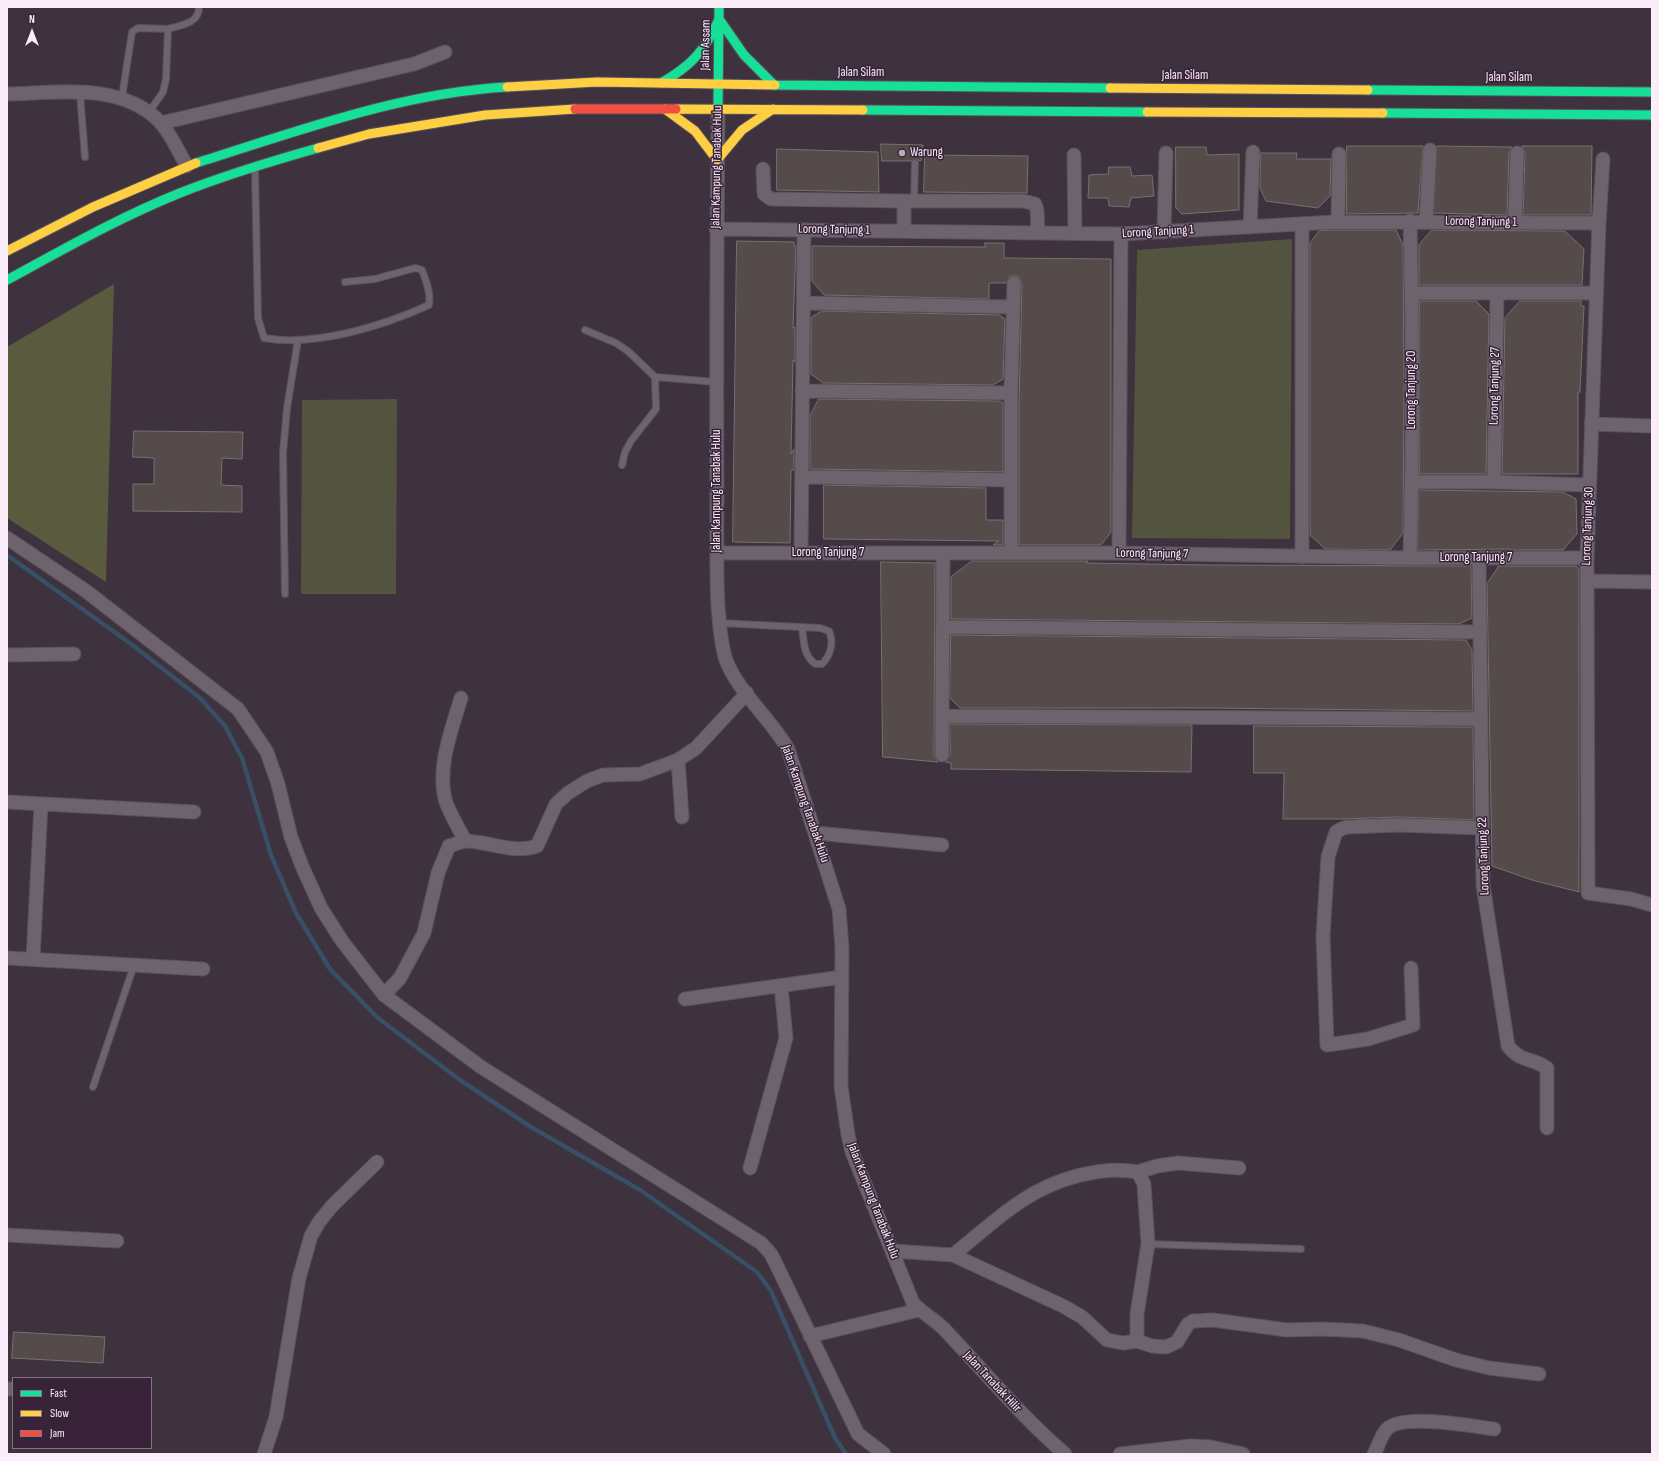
<!DOCTYPE html>
<style>
body{margin:0}
#map{position:relative;width:1659px;height:1461px;overflow:hidden;background:#3d323d;font-family:"Sofia Sans Condensed",sans-serif}
canvas{display:block}
.frame{position:absolute;inset:0;border:8px solid #fbedfa;pointer-events:none}
.legend{position:absolute;left:12px;top:1377px;width:140px;height:72px;box-sizing:border-box;background:#382338;border:1px solid #867486;margin:0;padding:5px 7px;list-style:none;font-size:12px;color:#fbedfa}
.legend li{display:flex;align-items:center;gap:8px;height:20px}
.legend b{width:20px;border:1px solid #867486}
.north{position:absolute;left:12px;top:12px;width:40px;height:40px;-webkit-text-stroke:3px #382338;paint-order:stroke;rotate:0deg;font-size:11px;font-weight:700;line-height:16px;text-align:center;color:#fbedfa}
.north::after{content:'';display:block;margin:auto;width:14px;height:18px;background:#fbedfa;clip-path:polygon(50% 0,100% 100%,50% 72%,0 100%)}
</style>
<div id="map">
<canvas width="1659" height="1461"></canvas>
<div class="frame"></div>
<ul class="legend">
<li><b style="height:5px;background:#16e098"></b>Fast</li>
<li><b style="height:5px;background:#ffcf43"></b>Slow</li>
<li><b style="height:5px;background:#f24e42"></b>Jam</li>
</ul>
<div class="north">N</div>
</div>
<script>
const c = document.querySelector('canvas').getContext('2d');
c.lineJoin = 'round';
function fillPath(path, color) { c.fillStyle = color; c.fill(path, 'evenodd'); }
function trace(path, color, width, dash) { c.strokeStyle = color; c.lineWidth = width; c.lineCap = dash ? 'butt' : 'round'; c.setLineDash(dash || []); c.stroke(path); }
function label(font, color, halo, rows, align = 'center') {
  c.font = font + ' "Sofia Sans Condensed",sans-serif'; c.lineWidth = 3; c.setLineDash([]); c.textBaseline = 'middle'; c.strokeStyle = halo; c.fillStyle = color; for (const [text, x, y, turn = 0] of rows) {
    c.save(); c.translate(x, y); c.rotate((+turn || 0) * Math.PI / 180); c.textAlign = isNaN(turn) ? turn : align; if (halo) c.strokeText(text, 0, 0); c.fillText(text, 0, 0); c.restore();
  }
}
fillPath(new Path2D(`
 M1292,239L1290,539L1132,538L1137,250Z
 M397,399L396,594H301L302,400Z`), '#535440');
fillPath(new Path2D(`
 M114,284L106,582L7,518V347Z`), '#595a3e');
trace(new Path2D(`
 M7,555L131,644L200,698L225,726L242,758L271,855L296,913L330,969L378,1018L460,1080L531,1127L640,1190L757,1272L771,1291L835,1438L846,1454`), '#375065', 4.5);
const building = new Path2D(`
 M881,144L923,145L921,161L915,159L911,161H882Z
 M1347,146H1423L1418,213L1347,214Z
 M1437,146L1512,147L1509,153L1507,215L1434,213Z
 M1522,146H1592L1591,215H1523L1525,153Z
 M1176,147H1206L1207,155L1239,154V210L1182,214L1176,208Z
 M777,149L878,152L879,192L777,190Z
 M1261,153H1297L1296,159H1331L1330,196L1318,208L1266,201L1260,188Z
 M925,155L1028,156L1027,193L924,192Z
 M1109,167H1130L1132,176L1152,175L1154,196L1131,198L1129,207L1109,206L1108,198H1088L1089,175L1108,174Z
 M1332,230H1396L1403,245L1404,390L1403,533L1390,550L1325,549L1310,535V243L1319,231Z
 M1432,230L1565,231L1584,249L1582,285H1419V245Z
 M737,241L794,242V246H796L793,328L795,327V362L793,360L791,454L794,449V470H791L790,543L733,542Z
 M985,243H1004V258L1111,259V532L1101,545H1019V404L1022,283L1018,276H1010L1006,283H989V299L824,295L812,281V246L985,247Z
 M1420,301H1476L1489,314L1486,474H1420Z
 M1520,301H1581V306H1584L1580,392H1578V474H1502L1505,318Z
 M822,311L999,315L1005,319L1003,379L993,385L823,383L811,374V318Z
 M819,399L999,401L1003,403V472L810,469V416Z
 M134,431L243,432L242,459L222,458L221,485L242,486V512L133,511V484H154V458L133,457Z
 M824,485L986,488V520H1003V545H993L999,541L824,539Z
 M1419,490L1563,492L1576,499L1577,534L1563,550H1509L1510,549L1418,550Z
 M972,561H1088L1086,563L1207,565L1471,566L1472,618L1459,624L951,619V577Z
 M881,562L935,563L934,755L938,762L883,757Z
 M1499,566H1576L1579,569V892L1532,880L1492,866L1487,584Z
 M951,635L1466,640L1472,650L1473,711L1207,708H960L950,698Z
 M950,724L1192,725L1191,772L951,769V763L945,762L950,755Z
 M1254,726L1473,727L1474,820L1398,817L1345,819H1283L1284,773H1254Z
 M14,1332L105,1337L103,1363L12,1358Z`);
fillPath(building, '#544b4a');
trace(building, '#79706f', 1);
const lane = new Path2D(`
 M80,93L85,157
 M122,97L132,32L138,28L168,29
 M149,112L163,92L166,79L168,29C181,25 199,24 199,7
 M255,170L258,318L264,338C315,347 383,326 429,305C431,293 426,280 422,270L415,268L375,279L345,282
 M914,201L915,163
 M585,330L616,343L629,352L655,377L716,382
 M622,465L625,452L631,441L656,409L655,377
 M285,594L283,453L287,408L298,340
 M719,623L820,628L829,631C834,642 831,655 822,664H815C803,654 804,642 802,627
 M93,1087L134,965
 M1148,1244L1301,1249`);
const street = new Path2D(`
 M7,94C58,93 120,82 159,121C171,133 178,152 187,166
 M718,109C717,237 716,366 717,494C717,532 716,570 718,607C720,624 720,643 726,660C738,692 771,719 788,749L839,909L842,948L841,1086L848,1135L852,1152L913,1303C922,1313 934,1319 943,1328C984,1371 1020,1415 1065,1454
 M161,123L414,64L445,52
 M1074,155L1075,233
 M1603,159L1599,223L1587,558L1588,893L1631,899L1652,905
 M763,169L764,194L771,199L904,201V231
 M904,201H1023L1035,204L1037,210L1038,233
 M1410,221C1413,333 1413,446 1410,558
 M1426,221L1430,150
 M1338,222L1339,154
 M1515,222L1517,153
 M1250,227L1253,152
 M716,229L1121,234L1335,222L1599,223
 M1164,232L1166,153
 M1497,293H1596
 M804,303L1013,307
 M802,391L1011,393
 M1591,424L1652,426
 M802,477L1011,480
 M1412,482H1494L1497,293H1412
 M1494,482L1589,485
 M7,538L86,591L238,709L267,752L278,784L291,837L302,866L321,908L342,941L384,995L481,1067L761,1243L771,1254L776,1264L858,1434L884,1454
 M717,553H1119L1410,558H1587
 M801,553L804,230
 M1011,553V393L1014,283
 M1119,553L1121,234
 M1302,557V224
 M1479,558L1483,885L1508,1046C1520,1062 1533,1058 1547,1068V1128
 M1587,581L1652,582
 M943,627L1480,632
 M7,655L74,654
 M461,698C452,729 437,766 445,799C449,813 459,828 465,841
 M942,716L1481,719
 M942,755L943,554
 M678,760L682,817
 M7,802L194,812
 M816,833L942,845
 M7,958L203,969
 M33,959L41,805
 M1411,968L1413,1025L1368,1039L1327,1045L1323,936L1328,857L1336,832L1341,829L1347,827L1398,825L1482,828
 M384,995L400,978L424,933L438,873L449,846C455,845 461,841 467,841C490,842 515,854 537,846L556,804L568,793L587,781L603,775L640,774L678,760L696,748L747,693
 M685,999L842,977
 M750,1168L786,1038L781,986
 M1138,1172L1157,1166L1178,1163L1239,1168
 M7,1235L117,1241
 M893,1251L953,1255C976,1237 999,1215 1023,1200C1055,1179 1100,1165 1138,1172L1144,1184L1148,1244L1137,1314V1341L1152,1346L1166,1347L1177,1342L1188,1324L1193,1321L1213,1320L1287,1330L1322,1329L1363,1331L1399,1340L1456,1360L1489,1368L1539,1374
 M953,1255L1063,1306L1082,1317L1107,1340L1123,1343L1137,1341
 M810,1336L919,1310
 M7,1389H13
 M264,1454L276,1417L299,1278L311,1236L319,1222L332,1206L377,1162
 M1120,1454L1190,1446L1211,1447L1243,1454
 M1374,1454C1378,1447 1381,1435 1387,1429C1403,1413 1472,1426 1494,1429`);
const fast = new Path2D(`
 M719,19L744,55L774,85
 M661,83C691,66 705,51 719,19
 M775,85L1110,88
 M1368,90L1652,92
 M718,109L719,7
 M863,110L1147,112
 M1383,113L1652,115
 M196,163C298,131 400,93 507,87
 M7,280C64,249 120,217 180,193C225,175 272,161 318,148`);
const slow = new Path2D(`
 M507,87L597,82L775,85
 M1110,88L1368,90
 M665,109L695,131L717,160L742,130L773,109
 M676,109L863,110
 M1147,112L1383,113
 M318,148L369,134L485,115L575,109
 M7,251L93,207L196,163`);
const jam = new Path2D(`
 M575,109H676`);
trace(lane, '#5b515b', 8);
trace(street, '#5b515b', 15);
trace(fast, '#5b515b', 11);
trace(slow, '#5b515b', 11);
trace(jam, '#5b515b', 11);
trace(lane, '#6c636c', 6);
trace(street, '#6c636c', 13);
trace(fast, '#16e098', 9);
trace(slow, '#ffcf43', 9);
trace(jam, '#f24e42', 9);
for (const [x, y, r, color] of [
 [902,153,4,"#b8acb8"]
]) { const dot = new Path2D(); dot.arc(x, y, r, 0, 2 * Math.PI); c.fillStyle = color; c.fill(dot); trace(dot, '#382338', 1.5); }
label('13px', '#fbedfa', '#382338', [
 ["Jalan Assam",706,45,-89],
 ["Jalan Silam",861,73],
 ["Jalan Silam",1185,76],
 ["Jalan Silam",1509,78],
 ["Jalan Kampung Tanabak Hulu",717,167,-89],
 ["Lorong Tanjung 1",1481,222,1],
 ["Lorong Tanjung 1",834,230,1],
 ["Lorong Tanjung 1",1158,232,-3],
 ["Lorong Tanjung 27",1495,386,-89],
 ["Lorong Tanjung 20",1412,390,-90],
 ["Jalan Kampung Tanabak Hulu",717,491,-90],
 ["Lorong Tanjung 30",1588,526,-88],
 ["Lorong Tanjung 7",828,553],
 ["Lorong Tanjung 7",1152,554,1],
 ["Lorong Tanjung 7",1476,558],
 ["Jalan Kampung Tanabak Hulu",805,804,71],
 ["Lorong Tanjung 22",1484,856,-92],
 ["Jalan Kampung Tanabak Hulu",873,1201,69],
 ["Jalan Tanabak Hilir",992,1382,47]
]);
label('13px', '#fbedfa', '#382338', [
 ["Warung",910,153]
], 'left');
</script>
